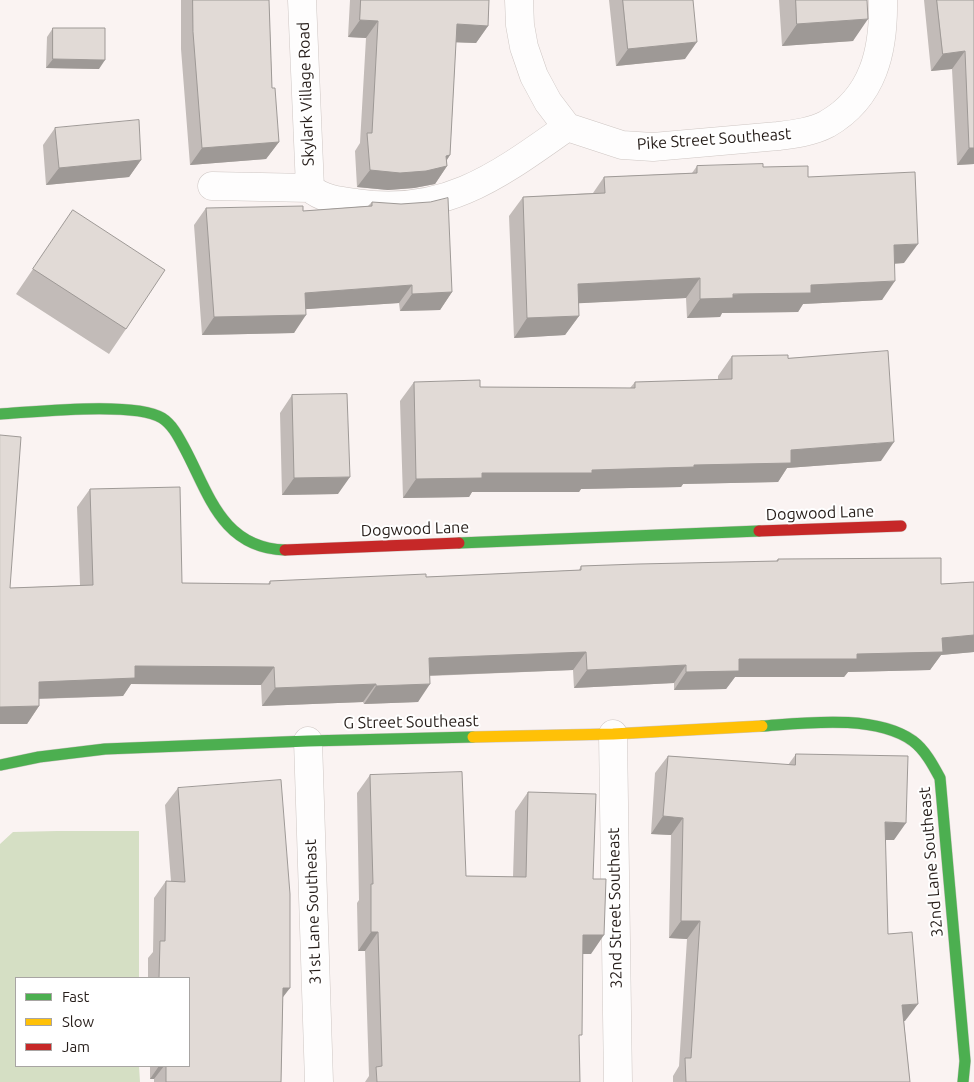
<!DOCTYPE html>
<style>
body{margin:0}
#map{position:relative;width:974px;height:1082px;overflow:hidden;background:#faf3f2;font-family:Ubuntu,sans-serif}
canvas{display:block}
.legend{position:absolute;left:15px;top:977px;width:175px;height:90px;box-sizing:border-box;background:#fff;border:1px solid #a8a5a3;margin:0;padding:6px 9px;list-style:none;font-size:15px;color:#261d19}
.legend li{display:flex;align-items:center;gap:10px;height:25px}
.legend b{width:25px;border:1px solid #a8a5a3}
</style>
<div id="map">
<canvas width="974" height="1082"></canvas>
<ul class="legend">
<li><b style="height:6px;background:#4caf50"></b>Fast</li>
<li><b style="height:6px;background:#ffc107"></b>Slow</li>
<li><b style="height:6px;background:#c62828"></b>Jam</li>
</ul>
</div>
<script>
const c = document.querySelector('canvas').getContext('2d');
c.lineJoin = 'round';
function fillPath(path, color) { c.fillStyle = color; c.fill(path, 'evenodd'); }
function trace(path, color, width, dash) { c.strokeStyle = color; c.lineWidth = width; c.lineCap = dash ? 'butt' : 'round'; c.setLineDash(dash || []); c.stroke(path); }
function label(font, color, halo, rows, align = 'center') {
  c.font = font + ' Ubuntu,sans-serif'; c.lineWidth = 4; c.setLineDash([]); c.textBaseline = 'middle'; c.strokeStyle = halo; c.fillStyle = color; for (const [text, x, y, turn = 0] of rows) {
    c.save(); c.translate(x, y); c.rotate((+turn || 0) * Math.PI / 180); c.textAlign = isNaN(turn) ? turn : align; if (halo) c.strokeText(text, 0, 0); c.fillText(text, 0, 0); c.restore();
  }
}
fillPath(new Path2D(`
 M57,831H139V978H16V1066H139L140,1082H0V844L13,832Z`), '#d5dfc4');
const street = new Path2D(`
 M302,0L310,188
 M519,0L520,25L524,47L534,76L548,102L567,127L622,145L653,147L778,136C794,134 812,132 827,124C874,97 884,50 883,0
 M212,186L310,188C322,199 340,201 356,203C444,217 499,175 567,127
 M613,734L618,1082
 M308,741L319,1082`);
const fast = new Path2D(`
 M0,414C35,412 135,401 162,418C173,425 179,438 185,449C209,494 222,548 285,550
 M459,543L759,531
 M762,726C805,723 875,714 913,741C925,750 933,765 940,778L965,1061L963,1082
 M0,765L39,757L105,749L308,741L473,737`);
const slow = new Path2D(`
 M473,737L613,734L762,726`);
const jam = new Path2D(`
 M759,531L901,526
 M285,550L459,543`);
trace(street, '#cec6c3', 29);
trace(fast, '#cec6c3', 12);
trace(slow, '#cec6c3', 12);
trace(jam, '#cec6c3', 12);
trace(street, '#fefdfd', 28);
trace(fast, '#4caf50', 11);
trace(slow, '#ffc107', 11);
trace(jam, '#c62828', 11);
fillPath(new Path2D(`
 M181,0H269L272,88L279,142L266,159L190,165L181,49Z
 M350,0H489L488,26L476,43L456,42L450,155L447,160V166L435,184L414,188L388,190L357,187L355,151L360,143L366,38L348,37Z
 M609,0H693L685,59L616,66Z
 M779,0H867L853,41L782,46Z
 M924,0H974V164L957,165L952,69L931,71Z
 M53,28L99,69L46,68L47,37Z
 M55,128L141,160L129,177L46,185L43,145Z
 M697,166L763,167L808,177L904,263L895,264L882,300L803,304L798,312L722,313L720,317L687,318L686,298L578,303L579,316L565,335L514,338L509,216L523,197L593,193L604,177L692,173Z
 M372,202L452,292L440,310L400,311L399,303L306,309L294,333L202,335L194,225L206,208L303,211L368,206Z
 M73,210L126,329L109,354L16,294Z
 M732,356L788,358L881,461L787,468L778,482L683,484L681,487L581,489L579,492H472L469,497L403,498L400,401L414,382L480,387L630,388L635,382L718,380V376Z
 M292,395L338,494L282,495L280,413Z
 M0,435L10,588L80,585L77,507L90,489L182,583L268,584L270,581L426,577L579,570L581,566L776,561L778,559L941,584L974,582V652L941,655L930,670L848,672L844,677H735L726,689L674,690V683L574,688L573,670L430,676L418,702L364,704L363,702L262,706L261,685L131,684L123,696L39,699V706L27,724H0Z
 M796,754L894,840H885L888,934L905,1021H904L910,1082H673V1076L679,1066L687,939L669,938L671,835L651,834L655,773L668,756L788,765Z
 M370,775L466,876L513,877L515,811L528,792L591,954H583L579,1039L580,1082H365L369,1076L365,951H358L357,903L359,900L357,793Z
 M178,788L283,998L281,1082H154V1079H150V1066H189V978H148V958L153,952L154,898L166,881H171L165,805Z`), '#c2bbb8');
fillPath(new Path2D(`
 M868,19L853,41L782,46L797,24Z
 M360,20L378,21L366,38L348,37Z
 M457,24L488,26L476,43L445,42Z
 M697,42L685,59L616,66L628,49Z
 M965,51L952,69L931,71L943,54Z
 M53,59L105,60L99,69L46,68Z
 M279,142L266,159L190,165L202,148Z
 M969,148H974V164L957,165Z
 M450,155L442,167L447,166L435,184L414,188L388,190L357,187L370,170Z
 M141,160L129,177L46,185L59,168Z
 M918,244L904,263L880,264L894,245Z
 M700,278L686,298L564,304L578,284Z
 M895,281L882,300L803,304L798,312L722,313L720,317L687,318L700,299L811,285Z
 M412,285L399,303L293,310L305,293Z
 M452,292L440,310L400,311L412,294Z
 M306,315L294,333L202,335L214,317Z
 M579,316L565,335L514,338L527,318Z
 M894,442L881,461L787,468L778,482L683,484L681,487L581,489L579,492H472L469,497L403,498L416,479L482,473L592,470L694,465L791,450Z
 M350,477L338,494L282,495L294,478Z
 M974,635V652L941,655L930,670L848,672L844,677H735L726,689L674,690L686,672L739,659L857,654L942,638Z
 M586,652L573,670L417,676L429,658Z
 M686,665L674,683L574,688L587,670Z
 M135,666L274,667L261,685L131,684L123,696L26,699L39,682Z
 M376,684L363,702L262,706L275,688Z
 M430,684L418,702L364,704L376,686Z
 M39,706L27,724H0V707Z
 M663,816L683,818L671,835L651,834Z
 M885,822L906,823L894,840H872Z
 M681,921H700L687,939L669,938Z
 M371,932H378L365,951H358Z
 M583,935H604L591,954H570Z
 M283,988H290L277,1005Z
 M918,1004L905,1021L890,1022L902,1005Z
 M159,1066H164L154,1079H150Z`), '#9e9996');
const building = new Path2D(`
 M193,0H269L272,88H275L279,142L202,148L193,32Z
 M361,0H489L488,26L457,24L450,155L446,156L447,166L426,171L400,173L370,170L367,133H372L378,21L360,20Z
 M623,0H693L697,42L628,49Z
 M796,0H867L868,19L797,24Z
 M937,0H974V148H969L965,51L943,54Z
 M53,28H105V60L53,59Z
 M139,120L141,160L59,168L55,128Z
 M763,164V167L808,166V177L915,172L918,244L894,245L895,281L811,285V293L733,294V298L700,299V278L578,284L579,316L527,318L523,197L605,193L604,177L697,173V166Z
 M448,198L452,292L412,294V285L305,293L306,315L214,317L206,208L303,206V211L372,206V202L401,204L430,202Z
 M73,210L165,270L126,329L33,269Z
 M888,351L894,442L791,450V463L694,465V467L592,470V473H482V478L416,479L414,382L480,380V387L635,388V382L732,379V356L788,355V358Z
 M347,394L350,477L294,478L292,395Z
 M0,435L21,437L10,588L93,585L90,489L180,487L182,583L270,584V581L426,574V577L581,570V566L638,564L778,561V559L941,558V584L974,582V635L942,638L943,652L857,654V659H739V671L686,672V665L587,670L586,652L429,658L430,684L376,686V684L275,688L274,667L135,666V678L39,682V706L0,707Z
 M796,754L908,756L906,823L885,822L888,934L912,932L918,1004L902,1005L910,1082H686L685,1058H691L700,921H681L683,818L663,816L668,756L795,765Z
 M462,772L466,876L526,877L528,792L596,794L593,879H606L604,935H583L582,1035H579L580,1082H377L376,1067L382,1066L378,932H371V884H373L370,775Z
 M281,780L290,894V988H283L281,1082H166V1066H189V978H159L160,941H165L166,881L185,882L178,788Z`);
fillPath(building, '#e1dad6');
trace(building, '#9e9996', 1);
label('16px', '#261d19', '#fff', [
 ["Skylark Village Road",306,94,-92],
 ["Pike Street Southeast",714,139,-4],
 ["Dogwood Lane",820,513,-2],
 ["Dogwood Lane",415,529,-2],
 ["G Street Southeast",411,722,-1],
 ["32nd Lane Southeast",931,862,-95],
 ["32nd Street Southeast",615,908,-91],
 ["31st Lane Southeast",313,912,-92]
]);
</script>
